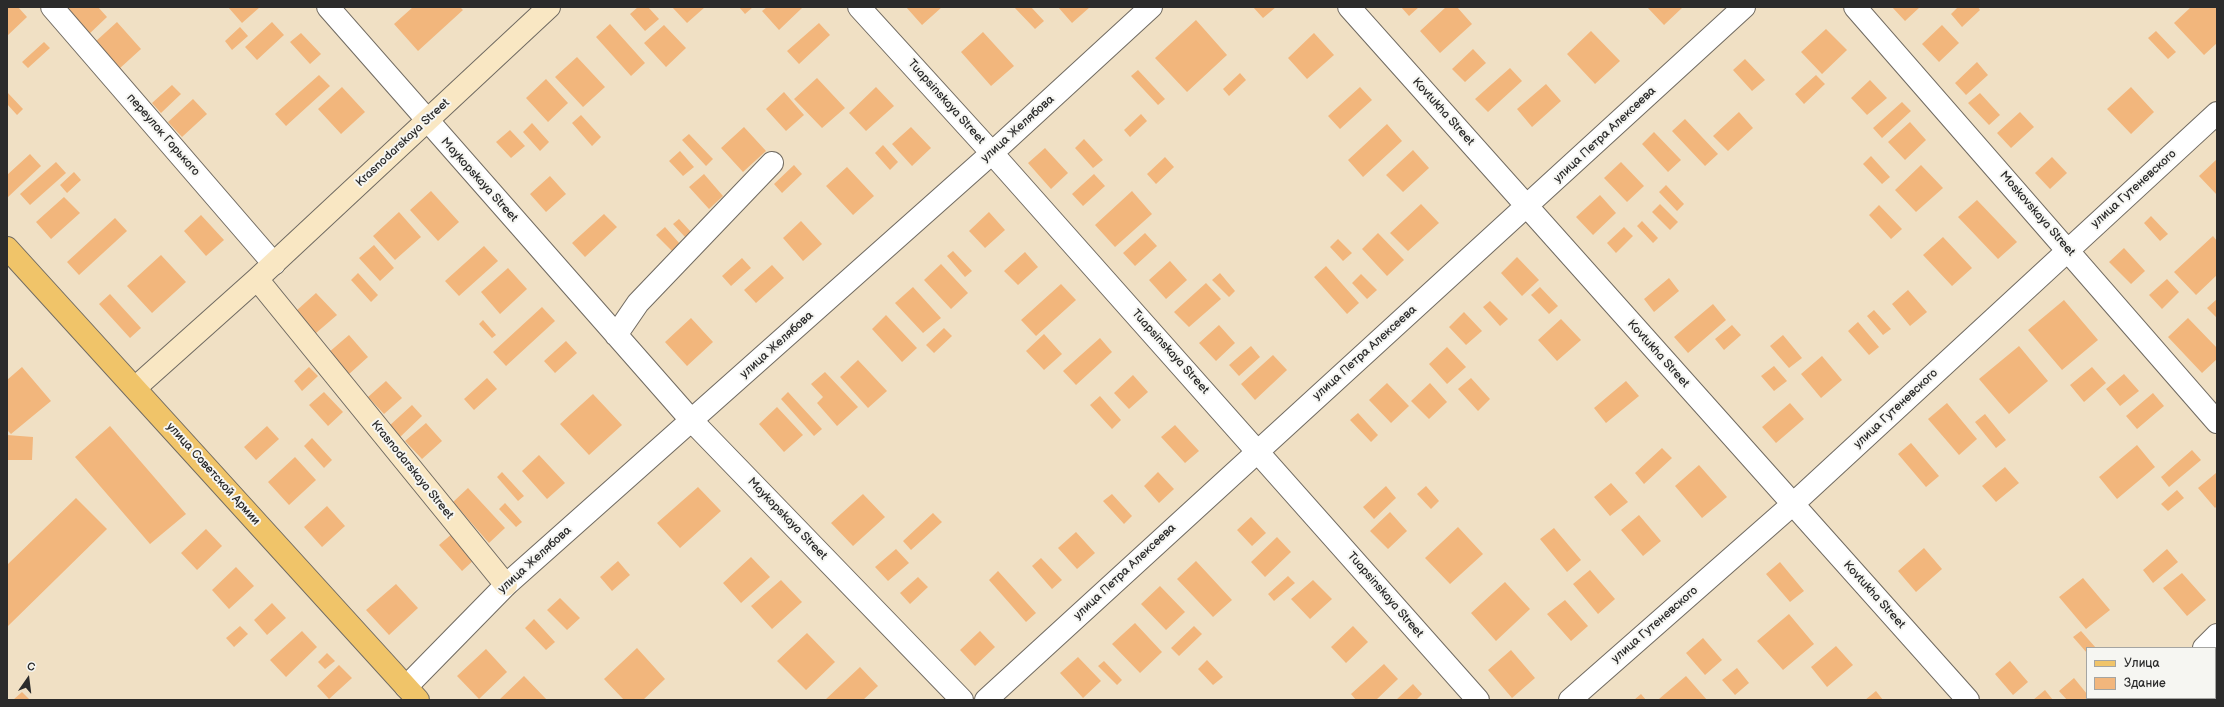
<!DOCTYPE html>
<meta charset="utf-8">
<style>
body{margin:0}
#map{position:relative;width:2224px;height:707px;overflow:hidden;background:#f0e0c4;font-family:"Balsamiq Sans",sans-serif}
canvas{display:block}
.frame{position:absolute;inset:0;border:8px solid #2b2b2b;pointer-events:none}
.legend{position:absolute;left:2086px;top:647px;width:130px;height:52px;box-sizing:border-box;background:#f6f6f2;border:1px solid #a5a5a2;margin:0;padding:5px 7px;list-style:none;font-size:12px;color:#2b2b2b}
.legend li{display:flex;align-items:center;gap:8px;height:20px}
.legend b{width:20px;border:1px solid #a5a5a2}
.north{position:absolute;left:8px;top:659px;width:40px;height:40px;-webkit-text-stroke:3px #f6f6f2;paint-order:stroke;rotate:14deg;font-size:11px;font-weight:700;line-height:16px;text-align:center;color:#2b2b2b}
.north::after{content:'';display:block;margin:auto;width:14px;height:18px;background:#2b2b2b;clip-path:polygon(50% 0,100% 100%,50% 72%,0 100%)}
</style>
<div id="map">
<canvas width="2224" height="707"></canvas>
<div class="frame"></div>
<ul class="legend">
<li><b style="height:5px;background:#f0c469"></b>Улица</li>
<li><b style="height:11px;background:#f2b67c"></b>Здание</li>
</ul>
<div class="north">С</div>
</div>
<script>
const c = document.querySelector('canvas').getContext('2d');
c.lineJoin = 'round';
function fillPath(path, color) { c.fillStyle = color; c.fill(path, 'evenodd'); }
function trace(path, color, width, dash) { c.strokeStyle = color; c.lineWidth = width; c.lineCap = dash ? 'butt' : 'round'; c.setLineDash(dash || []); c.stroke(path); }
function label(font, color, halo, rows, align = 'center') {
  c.font = font + ' "Balsamiq Sans",sans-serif'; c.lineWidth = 4; c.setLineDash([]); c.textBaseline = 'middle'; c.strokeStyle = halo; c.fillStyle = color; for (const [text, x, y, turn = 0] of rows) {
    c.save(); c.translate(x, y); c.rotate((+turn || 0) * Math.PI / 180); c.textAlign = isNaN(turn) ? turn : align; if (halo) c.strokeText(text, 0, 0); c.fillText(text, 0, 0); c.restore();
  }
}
fillPath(new Path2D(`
 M7,7H18L27,17L7,36Z
 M71,7H98L107,17L87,36L65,12Z
 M228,7H260L242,23Z
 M413,7H460L463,10L418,51L394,24Z
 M638,7H648L659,19L645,31L630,14Z
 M672,7H705L687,23Z
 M739,7H753L745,14Z
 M767,7H801L802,8L779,30L762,11Z
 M906,7H942L922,25Z
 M1014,7H1031L1044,21L1035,29Z
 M1058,7H1090L1072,23Z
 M1253,7H1276L1263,18Z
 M1401,7H1419L1409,16Z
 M1446,7H1457L1472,24L1440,53L1420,31Z
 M1647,7H1683L1664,25Z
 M1892,7H1920L1905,21Z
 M1958,7H1978L1980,10L1962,27L1951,14Z
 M2191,7L2217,8V43L2204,55L2174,23Z
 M1196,20L1227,55L1187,92L1155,58Z
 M117,22L141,49L119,69L95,42Z
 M272,22L284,35L257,60L245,47Z
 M819,23L830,35L799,64L787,51Z
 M610,24L645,63L631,76L596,37Z
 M664,25L686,48L666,67L644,43Z
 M1942,25L1959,43L1939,62L1922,44Z
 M240,27L248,36L232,50L225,41Z
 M1826,29L1847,50L1822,74L1801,52Z
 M1591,31L1620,61L1595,84L1567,54Z
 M2156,31L2176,52L2168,59L2148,38Z
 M983,32L1014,66L991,86L961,52Z
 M301,33L321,54L310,64L290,42Z
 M1314,33L1334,55L1307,79L1288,58Z
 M44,42L50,48L28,68L22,62Z
 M1473,49L1486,63L1465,82L1452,69Z
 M577,57L605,87L583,107L555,77Z
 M1745,59L1765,80L1752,91L1733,70Z
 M1977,62L1988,75L1966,95L1955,83Z
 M1510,68L1522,81L1488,112L1475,99Z
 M1138,70L1165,99L1158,105L1131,76Z
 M1240,73L1246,80L1229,96L1223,89Z
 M319,75L330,86L286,126L275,114Z
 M1816,75L1825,84L1804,104L1795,94Z
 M817,78L845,108L822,128L794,99Z
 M546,79L568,103L548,122L526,98Z
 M1870,80L1887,98L1867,115L1851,98Z
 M1546,84L1561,101L1532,127L1517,109Z
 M172,85L181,94L161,113L152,103Z
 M342,87L365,112L341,134L318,109Z
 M876,87L894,106L866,131L849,113Z
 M1360,87L1372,100L1340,129L1328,116Z
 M2131,87L2154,112L2131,134L2107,109Z
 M7,92L23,109L17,115L7,104Z
 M784,92L804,115L786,131L766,109Z
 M1980,93L2000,115L1989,125L1968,103Z
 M193,99L207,114L182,137L168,122Z
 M1902,102L1911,111L1882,138L1873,128Z
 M1739,112L1753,128L1728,151L1713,136Z
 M2020,112L2034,127L2011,148L1997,133Z
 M1141,114L1147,121L1130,137L1124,130Z
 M581,115L601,137L592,146L572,123Z
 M1685,119L1718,154L1705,166L1672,131Z
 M1910,122L1926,140L1905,160L1888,142Z
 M532,123L549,142L540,151L523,132Z
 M1387,124L1402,141L1363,177L1348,160Z
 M744,127L766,151L743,172L721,148Z
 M911,127L931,148L912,166L892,144Z
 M510,130L525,146L511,158L496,142Z
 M1654,132L1681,160L1668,172L1642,144Z
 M689,134L713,159L706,166L682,140Z
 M1084,139L1103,160L1093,168L1075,148Z
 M883,145L898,162L890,170L875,153Z
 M1045,148L1068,173L1051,189L1028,163Z
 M1413,150L1429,168L1403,192L1386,175Z
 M680,151L694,167L683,176L669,161Z
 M30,154L41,166L7,198V175Z
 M1871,156L1890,177L1882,184L1863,164Z
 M1165,157L1174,167L1156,184L1147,174Z
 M2052,157L2067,173L2050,189L2035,173Z
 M2217,159V195L2199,176Z
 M56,162L66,173L30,205L20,194Z
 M1621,162L1644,186L1627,202L1604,178Z
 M794,165L802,174L782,193L774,184Z
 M1921,165L1943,188L1916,212L1895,190Z
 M847,167L874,196L853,215L826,186Z
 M74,172L81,180L67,193L60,185Z
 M704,174L723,196L709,209L689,187Z
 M1094,174L1105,186L1083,206L1072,194Z
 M550,176L566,194L546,212L530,194Z
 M1666,185L1684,204L1677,211L1659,192Z
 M431,191L459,222L438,241L410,210Z
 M1132,191L1152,214L1115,247L1095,225Z
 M1600,195L1616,213L1593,235L1576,217Z
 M64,197L80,213L51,239L36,222Z
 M1977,200L2017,242L1998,259L1958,217Z
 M1421,204L1439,223L1408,251L1390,233Z
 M1660,204L1678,222L1670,230L1652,212Z
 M1879,205L1902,229L1891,239L1869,215Z
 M399,212L421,237L395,260L373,236Z
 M989,212L1005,230L985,248L969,231Z
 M604,214L617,227L585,257L572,243Z
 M201,215L224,240L206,256L184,231Z
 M2151,216L2168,234L2160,241L2144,223Z
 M115,218L127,231L79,275L67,262Z
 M679,219L691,232L685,237L673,224Z
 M801,221L822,244L803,261L783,238Z
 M1642,221L1658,238L1653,243L1637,226Z
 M665,227L680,244L672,251L656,235Z
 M1624,227L1633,236L1616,253L1607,243Z
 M1145,233L1157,246L1135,266L1123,253Z
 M1378,233L1404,260L1387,276L1362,249Z
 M2213,236L2217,241V275L2196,295L2174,272Z
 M1943,237L1972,268L1952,286L1923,255Z
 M1338,239L1352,253L1343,261L1330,247Z
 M374,245L394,268L380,281L359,258Z
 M484,246L498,261L459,296L445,281Z
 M2124,248L2145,271L2131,284L2109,262Z
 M953,251L972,271L965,277L947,256Z
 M1025,252L1038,267L1018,285L1004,271Z
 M161,255L186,282L152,313L127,286Z
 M1517,257L1539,280L1522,296L1501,273Z
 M742,258L751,268L731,286L722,276Z
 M1170,261L1187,280L1166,299L1149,280Z
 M941,264L968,293L951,309L924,280Z
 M772,265L784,278L756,303L744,290Z
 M1326,266L1359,303L1347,314L1314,277Z
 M508,268L527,289L500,314L481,292Z
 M358,273L378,295L371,302L351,280Z
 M1220,273L1235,291L1229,297L1212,280Z
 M1361,274L1377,290L1367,299L1352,283Z
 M1669,278L1679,291L1654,312L1644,299Z
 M2167,279L2179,292L2162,309L2149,295Z
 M1206,283L1221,299L1189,327L1174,312Z
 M1061,284L1076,300L1036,336L1021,320Z
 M913,287L941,318L923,333L895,303Z
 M1540,287L1558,306L1549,314L1531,295Z
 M1908,290L1927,312L1910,326L1892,304Z
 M316,293L337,315L316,333L296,311Z
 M110,294L141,328L130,338L99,304Z
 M2217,299V318L2207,308Z
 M2064,300L2098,340L2062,370L2028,330Z
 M1490,301L1508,319L1500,326L1483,307Z
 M1713,304L1726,320L1688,353L1674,337Z
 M542,307L555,321L506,366L493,352Z
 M1874,310L1891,329L1883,335L1867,316Z
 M1464,312L1482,331L1466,345L1449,327Z
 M886,315L917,348L902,362L872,329Z
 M691,318L713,342L687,366L665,342Z
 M2188,318L2217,348V359L2202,373L2168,337Z
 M1561,319L1581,340L1557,361L1538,340Z
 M483,320L496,335L492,338L479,324Z
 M1858,322L1879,347L1869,355L1848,331Z
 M1219,325L1235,343L1216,361L1199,343Z
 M1732,325L1741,335L1724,350L1715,339Z
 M944,328L952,336L934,353L926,345Z
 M1044,334L1062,354L1044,370L1026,351Z
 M349,335L368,357L348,375L328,353Z
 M1783,335L1802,358L1789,368L1770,346Z
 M1100,338L1112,352L1076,385L1063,371Z
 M566,341L577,353L555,373L544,361Z
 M1251,346L1260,357L1239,376L1229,365Z
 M2019,346L2048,381L2009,414L1979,379Z
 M1447,347L1466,367L1447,384L1429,364Z
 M1273,355L1287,370L1255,400L1241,384Z
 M1822,356L1842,380L1821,398L1801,374Z
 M858,360L887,391L868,408L840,377Z
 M1774,366L1787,381L1774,391L1761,376Z
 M22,367L51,401L11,434L7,430V380Z
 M309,367L318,376L302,391L294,381Z
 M2092,367L2106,383L2084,402L2070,385Z
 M825,372L858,407L837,426L817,403L823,397L811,384Z
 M2124,374L2139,391L2120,406L2106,389Z
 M1133,375L1148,392L1129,409L1114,393Z
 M487,378L497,389L474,410L464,399Z
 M1471,378L1490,399L1478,411L1458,389Z
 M386,381L402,398L384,414L368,397Z
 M1626,381L1639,396L1606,423L1594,408Z
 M1387,383L1409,406L1391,423L1369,400Z
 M1430,383L1447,402L1429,419L1411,401Z
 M324,392L343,412L328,426L309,405Z
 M788,392L822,429L814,436L781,399Z
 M2153,393L2164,406L2137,429L2126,416Z
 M593,394L622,425L589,455L560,424Z
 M1100,396L1121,420L1112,429L1090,405Z
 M1790,403L1804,419L1776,443L1762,427Z
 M1947,403L1977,439L1959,455L1928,419Z
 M412,405L422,416L399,438L389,426Z
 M777,407L803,435L784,452L759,424Z
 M1358,413L1378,435L1371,442L1350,420Z
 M1985,414L2006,440L1996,448L1975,422Z
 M426,423L442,441L422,459L405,441Z
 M1175,425L1199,451L1185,463L1161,437Z
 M110,426L186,514L150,544L75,457Z
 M267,426L279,439L256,460L244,447Z
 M7,435L33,437L32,460H7Z
 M312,438L332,460L324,468L304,446Z
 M1911,443L1939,476L1926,487L1898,454Z
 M2137,445L2155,467L2117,499L2099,477Z
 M1662,448L1672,458L1644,484L1635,473Z
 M2192,450L2201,460L2169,487L2161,477Z
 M539,455L565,483L547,499L522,471Z
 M295,457L316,480L289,505L268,482Z
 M1699,465L1727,497L1702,518L1675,486Z
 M2005,467L2019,483L1996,502L1982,486Z
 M502,472L524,496L518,501L497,477Z
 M1158,472L1174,489L1159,503L1144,486Z
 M2216,473L2217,506L2215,508L2198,488Z
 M1611,483L1628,502L1610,516L1594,497Z
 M1386,486L1396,498L1374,519L1363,507Z
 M1426,486L1439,501L1431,509L1417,494Z
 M698,487L721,511L680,548L657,523Z
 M468,488L505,528L489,543L453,502Z
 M2177,490L2184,498L2168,511L2161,504Z
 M863,494L885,517L853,546L831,523Z
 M1112,494L1132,516L1124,524L1103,501Z
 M76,498L107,529L7,627V565Z
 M505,503L522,522L516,527L499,509Z
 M327,506L345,526L322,547L304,527Z
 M1390,512L1407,531L1388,549L1370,531Z
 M933,513L942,522L911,550L903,541Z
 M1639,515L1661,541L1643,556L1621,530Z
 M1251,517L1266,533L1252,546L1237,530Z
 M1458,527L1483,554L1450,584L1425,558Z
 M1554,528L1581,560L1567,572L1540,539Z
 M206,529L222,546L197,570L181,553Z
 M1076,532L1095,553L1077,569L1058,548Z
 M453,533L476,558L462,571L439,545Z
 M1277,537L1291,552L1265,577L1251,562Z
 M1924,548L1942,569L1916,592L1898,571Z
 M896,549L909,563L888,581L875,567Z
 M2167,549L2178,562L2153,583L2143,570Z
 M751,557L770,577L741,603L723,583Z
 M1041,558L1062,580L1052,589L1032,566Z
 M618,561L630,575L612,591L600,577Z
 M1196,561L1232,600L1213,617L1177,579Z
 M1780,562L1804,591L1790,602L1766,574Z
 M236,567L254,586L229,609L212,590Z
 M1590,570L1615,599L1598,614L1573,584Z
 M998,571L1036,613L1026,622L989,580Z
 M2182,573L2206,600L2187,616L2163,588Z
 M1288,576L1295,583L1274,601L1268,594Z
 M918,577L928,587L910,604L900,593Z
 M2083,578L2110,610L2086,629L2059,597Z
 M781,580L802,602L772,629L751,606Z
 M1313,580L1332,599L1310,619L1291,599Z
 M1505,582L1530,609L1496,641L1471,613Z
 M396,584L418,608L389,635L366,610Z
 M1160,586L1185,612L1166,630L1141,604Z
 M560,598L580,618L567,630L547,610Z
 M1565,600L1588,626L1571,641L1547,614Z
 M272,603L286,618L267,635L254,620Z
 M1789,614L1814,644L1783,670L1757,641Z
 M534,619L555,642L546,650L525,628Z
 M1135,623L1162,652L1140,673L1112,644Z
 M240,626L248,634L234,647L226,638Z
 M1194,626L1202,634L1179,656L1171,648Z
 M1353,626L1368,642L1346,663L1331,647Z
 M302,631L317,647L286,677L270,660Z
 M980,631L995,647L975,666L960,650Z
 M2081,631L2096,648H2087V653L2073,637Z
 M807,633L835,662L806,690L777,661Z
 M1703,638L1722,660L1705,675L1686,653Z
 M1836,646L1853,665L1827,687L1811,667Z
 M637,648L665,679L643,700H624L604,679Z
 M486,649L507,672L479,699L457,676Z
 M1511,650L1535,678L1512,698L1488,670Z
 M327,653L335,661L325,669L318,662Z
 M1078,657L1101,681L1083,698L1060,673Z
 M1207,660L1223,677L1213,685L1198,669Z
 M1104,661L1122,680L1117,685L1098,666Z
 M2010,661L2028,682L2013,695L1995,674Z
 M1384,664L1398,679L1376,700H1356L1351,694Z
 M339,665L352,678L329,699L317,686Z
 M860,667L878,686L863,700H825Z
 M1737,668L1749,683L1735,695L1722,680Z
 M524,676L547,700H499Z
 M1686,676L1707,700H1660L1659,699Z
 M2074,678L2087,694V698L2092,700H2067L2059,691Z
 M1413,684L1422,694L1416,700H1396Z
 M2045,690L2053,700H2033Z
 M1876,691L1883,700H1865Z
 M22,692L30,700H13Z
 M1641,694L1646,700H1634Z`), '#f2b67c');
const street = new Path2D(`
 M52,7L274,264
 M328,7L692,421L962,700
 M859,7L992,153L1478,700
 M1349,7L1968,700
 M1855,7L2217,422
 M616,335L638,303L772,163
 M2204,648L2217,635
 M406,687L506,585L992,153L1151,7
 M986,700C1238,468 1492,239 1744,7
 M1570,700L1793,504L2217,113
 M2151,700L2153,698`);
const secondary = new Path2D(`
 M257,279L506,585
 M135,388L257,279L549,7`);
const primary = new Path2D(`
 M7,248L418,700`);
trace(street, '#706a61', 24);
trace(secondary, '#706a61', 24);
trace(primary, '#706a61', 24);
trace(street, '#fff', 22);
trace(secondary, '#f9e7c3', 22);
trace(primary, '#f0c469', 22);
label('12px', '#2b2b2b', '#f6f6f2', [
 ["Tuapsinskaya Street",946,102,48],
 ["Kovtukha Street",1443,112,48],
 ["улица Желябова",1018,129,-42],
 ["переулок Горького",163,135,49],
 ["улица Петра Алексеева",1605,135,-43],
 ["Krasnodarskaya Street",403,143,-43],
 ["Maykopskaya Street",479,180,48],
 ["улица Гутеневского",2134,189,-42],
 ["Moskovskaya Street",2037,214,49],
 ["улица Желябова",777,345,-42],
 ["Tuapsinskaya Street",1170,352,48],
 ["улица Петра Алексеева",1365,353,-42],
 ["Kovtukha Street",1658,354,48],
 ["улица Гутеневского",1896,409,-43],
 ["Krasnodarskaya Street",412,470,51],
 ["улица Советской Армии",213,474,48],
 ["Maykopskaya Street",787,519,46],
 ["улица Желябова",535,560,-42],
 ["улица Петра Алексеева",1125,572,-43],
 ["Tuapsinskaya Street",1385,595,49],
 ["Kovtukha Street",1874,595,48],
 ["улица Гутеневского",1655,625,-41]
]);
</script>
